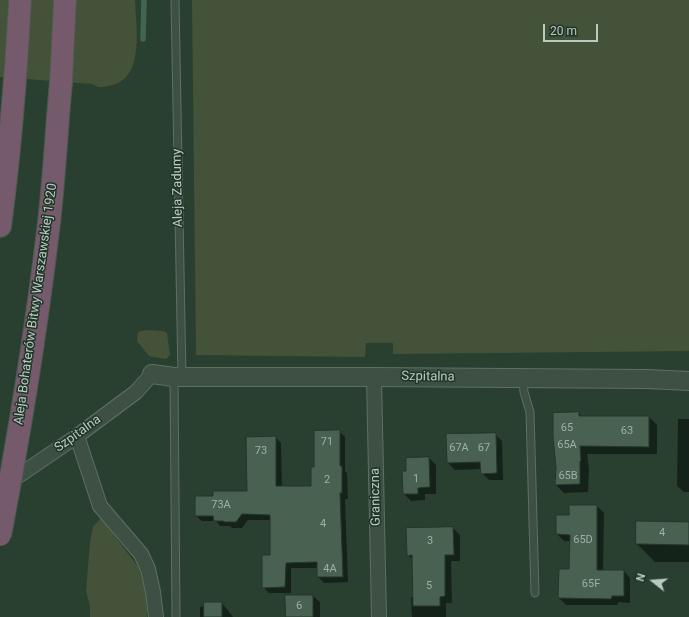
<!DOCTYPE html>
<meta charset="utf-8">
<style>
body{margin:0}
#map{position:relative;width:689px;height:617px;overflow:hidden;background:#294030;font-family:Roboto,sans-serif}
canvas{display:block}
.north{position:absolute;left:633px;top:561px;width:40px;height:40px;-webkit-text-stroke:3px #213528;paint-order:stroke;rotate:287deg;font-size:11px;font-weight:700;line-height:16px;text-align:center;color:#b9cac0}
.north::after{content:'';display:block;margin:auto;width:14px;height:18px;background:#b9cac0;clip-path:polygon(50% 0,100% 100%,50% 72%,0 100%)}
.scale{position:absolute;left:543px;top:24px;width:55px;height:18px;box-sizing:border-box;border:2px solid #b9cac0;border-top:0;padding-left:5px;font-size:12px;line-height:14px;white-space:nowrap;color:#b9cac0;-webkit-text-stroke:3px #213528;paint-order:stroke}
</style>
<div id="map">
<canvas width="689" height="617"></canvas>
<div class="north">N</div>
<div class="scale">20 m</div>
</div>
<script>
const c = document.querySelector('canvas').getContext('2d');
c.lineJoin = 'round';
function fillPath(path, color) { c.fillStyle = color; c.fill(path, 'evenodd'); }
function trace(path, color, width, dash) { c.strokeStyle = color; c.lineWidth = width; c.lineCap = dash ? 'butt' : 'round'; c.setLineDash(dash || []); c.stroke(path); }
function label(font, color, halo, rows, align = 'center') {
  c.font = font + ' Roboto,sans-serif'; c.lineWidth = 3; c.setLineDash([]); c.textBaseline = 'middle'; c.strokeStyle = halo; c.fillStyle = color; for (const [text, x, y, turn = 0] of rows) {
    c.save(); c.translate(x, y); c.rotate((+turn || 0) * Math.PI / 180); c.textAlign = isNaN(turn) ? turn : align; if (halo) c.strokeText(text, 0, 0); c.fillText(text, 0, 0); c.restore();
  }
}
fillPath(new Path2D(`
 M0,0H135C136,25 145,78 112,85C103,87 101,89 92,84L0,77Z
 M192,0H689V351L393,354V343H366L365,357L196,355Z
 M146,330L163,331L167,333L170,355L166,359L149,356L137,341L138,332Z
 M101,518L139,568L146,594L147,617H90V606L86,591L90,542L93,527Z`), '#435239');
fillPath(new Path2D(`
 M579,413L582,417H649L657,425V454H587L589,469L588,492L564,493L556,485Z
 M678,419H689V492H684L677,486Z
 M339,431L345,437V471L347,473L348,499H345L348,582L324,583L318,577V568H291V593H269L263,587L271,556V520H248L242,528H232L230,526H220L216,521H202L196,516L214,497L248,492L275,437L281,443L282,487H312L315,468Z
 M495,434L502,441L503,480H489L482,473V469L455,470L448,463Z
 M429,458L436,465V494H425V500L411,501L404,494L407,472Z
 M597,506L604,513L603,571H624L630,578V603L618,602V605H566L559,598L570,570V541H564L557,534L570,516Z
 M637,522L689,523V562H655L637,544Z
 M453,528L460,535V561H451L452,603H446V617H412L411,597H414L413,560L408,555Z
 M313,596L320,602V617H287Z
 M222,603L233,617H200V607Z`), '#0007');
trace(new Path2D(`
 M143,39L144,0`), '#40664d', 5.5);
const building = new Path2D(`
 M579,412V416H649V447L580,446L581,461H580V484L555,485L556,468L553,436V413Z
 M340,430V466H342V493H340L343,577H317V562L286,563L285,587L262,588V555H270V515L242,514L236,522H225L223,521H214L213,516H195V496H213V491H247L246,437L276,436V486H311V467H314V431Z
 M496,433L497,473L481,474L480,462L447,463L446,434Z
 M429,457L430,487L418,488V494H403L402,471H406V458Z
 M569,505H597V570H624V596H612L611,599L558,598L559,569H569L570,535L556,534V515H569Z
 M636,521L689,522V545L636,544Z
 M453,527L454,555H445V596L440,597V606H413L412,555L407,556L406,528Z
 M285,595H313V617H286Z
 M204,602H222V617H204Z`);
fillPath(building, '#486151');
trace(building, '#23372a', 1);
const service = new Path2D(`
 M175,0L182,377
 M174,377L176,617
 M523,379L524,392L530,412L535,593`);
const minor = new Path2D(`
 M374,377L379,617
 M77,436L100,506L141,554L148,569L153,592L156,617
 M8,483L77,436L136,392L152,374`);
const tertiary = new Path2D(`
 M152,374L174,377H374L647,379L689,381`);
const motorway = new Path2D(`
 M61,82L65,0
 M0,226C10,151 16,76 20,0`);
trace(service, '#5d7064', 9);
trace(minor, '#5d7064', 16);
trace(tertiary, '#5d7064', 20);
trace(motorway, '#475a4e', 24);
trace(service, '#3d5043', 7);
trace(minor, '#3d5043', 14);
trace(tertiary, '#3d5043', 18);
trace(motorway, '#755a6b', 22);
const motorwayBridge = new Path2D(`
 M0,535C19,436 35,338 47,239C54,187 56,134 61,82`);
trace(motorwayBridge, '#475a4e', 24, []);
trace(motorwayBridge, '#755a6b', 22);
label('11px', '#9db0a4', null, [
 ["65",567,428],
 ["63",627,431],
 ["71",327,442],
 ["65A",567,445],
 ["67A",459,448],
 ["67",484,448],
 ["73",261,451],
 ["65B",568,476],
 ["1",416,479],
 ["2",327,480],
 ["73A",221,505],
 ["4",323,524],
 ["4",662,533],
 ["65D",583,540],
 ["3",430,541],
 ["4A",330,569],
 ["65F",591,584],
 ["5",429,586],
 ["6",299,606]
]);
label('13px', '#b9cac0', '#213528', [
 ["Aleja Zadumy",178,188,-91],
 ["Aleja Bohaterów Bitwy Warszawskiej 1920",36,304,-82],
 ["Szpitalna",428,377,1],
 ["Szpitalna",78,434,-36],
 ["Graniczna",376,497,-91]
]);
</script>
